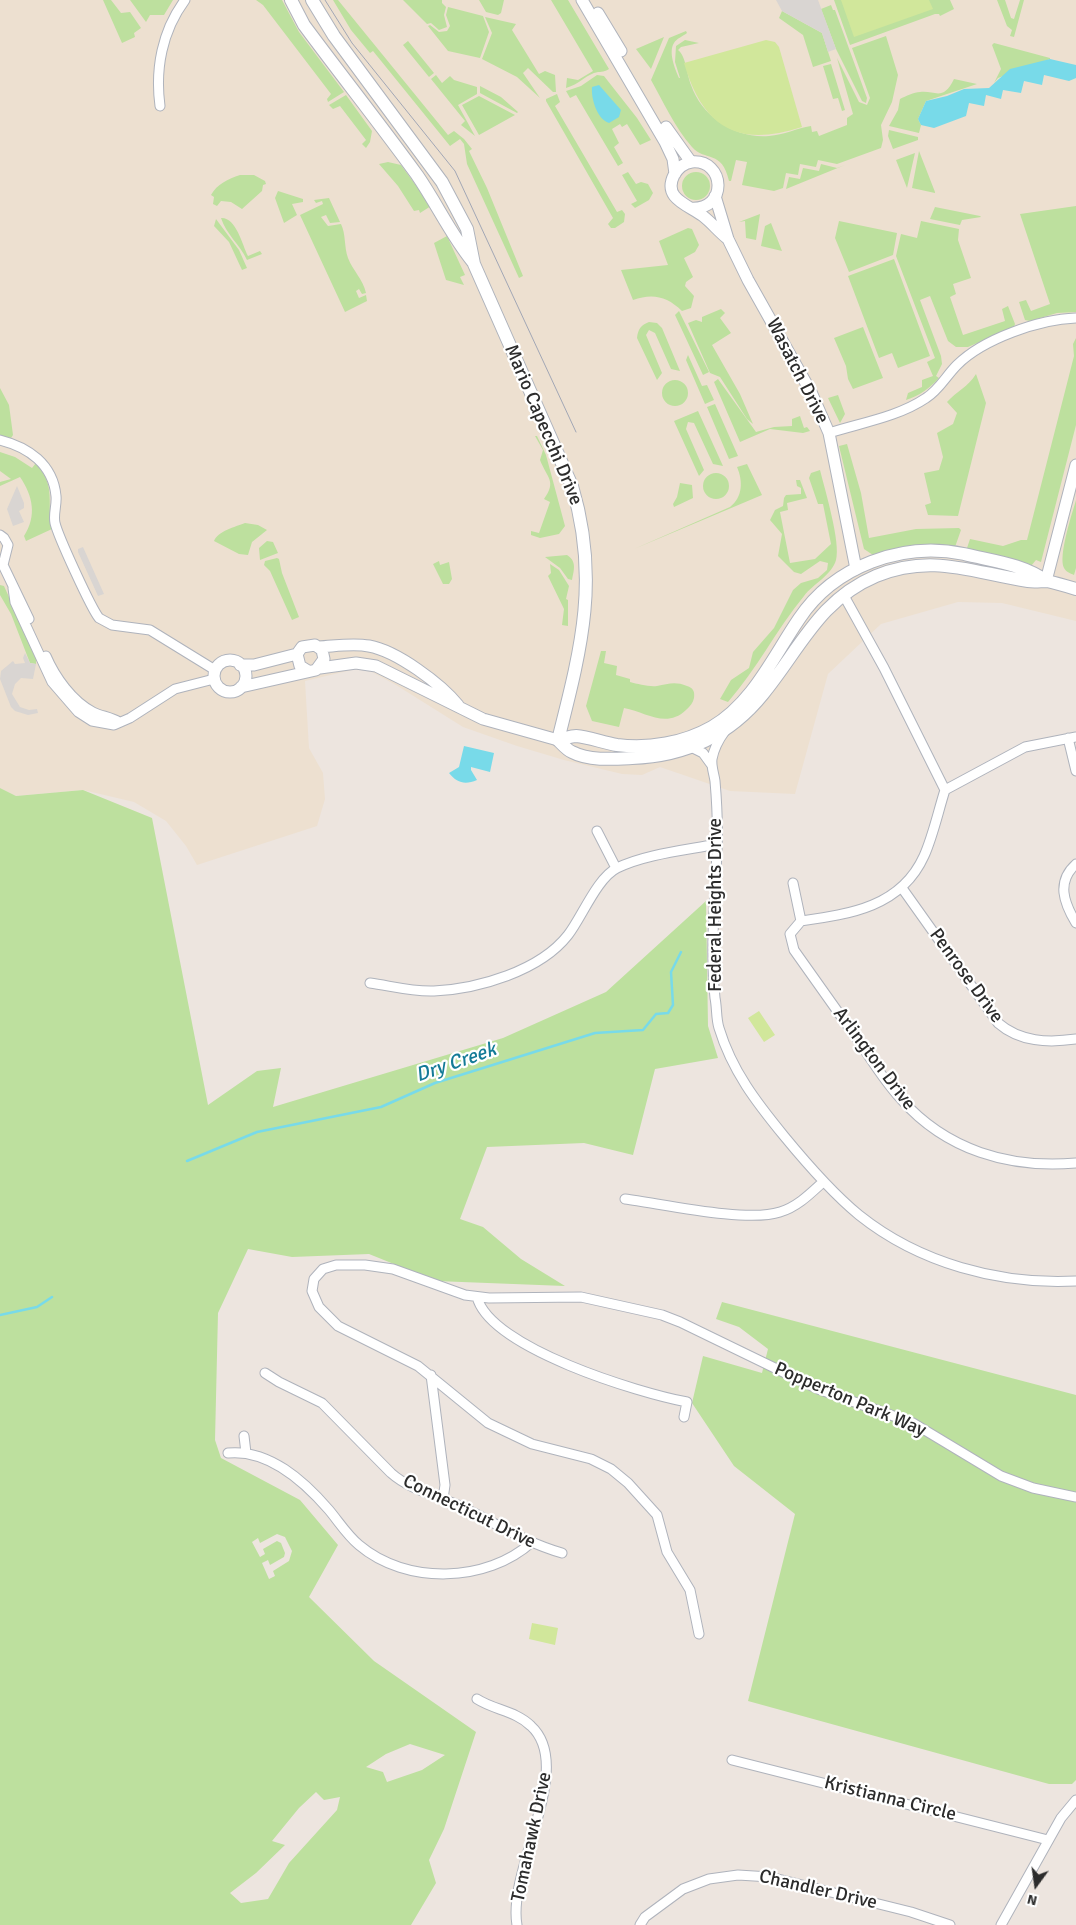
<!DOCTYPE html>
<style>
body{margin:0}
#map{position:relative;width:1076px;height:1925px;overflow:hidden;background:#ede5df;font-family:Signika,sans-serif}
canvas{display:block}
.north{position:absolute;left:1011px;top:1860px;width:50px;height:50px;-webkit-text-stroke:4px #fff;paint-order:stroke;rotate:194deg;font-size:14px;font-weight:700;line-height:20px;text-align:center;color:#2c2c2c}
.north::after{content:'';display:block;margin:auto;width:18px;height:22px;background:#2c2c2c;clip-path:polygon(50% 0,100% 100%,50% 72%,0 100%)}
</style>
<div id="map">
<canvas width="1076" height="1925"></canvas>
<div class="north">N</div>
</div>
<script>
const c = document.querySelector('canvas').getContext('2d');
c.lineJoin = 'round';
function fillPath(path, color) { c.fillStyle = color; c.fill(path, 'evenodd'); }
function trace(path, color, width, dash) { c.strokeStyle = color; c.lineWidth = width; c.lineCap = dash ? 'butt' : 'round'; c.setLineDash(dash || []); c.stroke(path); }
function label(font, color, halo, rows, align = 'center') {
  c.font = font + ' Signika,sans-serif'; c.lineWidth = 4.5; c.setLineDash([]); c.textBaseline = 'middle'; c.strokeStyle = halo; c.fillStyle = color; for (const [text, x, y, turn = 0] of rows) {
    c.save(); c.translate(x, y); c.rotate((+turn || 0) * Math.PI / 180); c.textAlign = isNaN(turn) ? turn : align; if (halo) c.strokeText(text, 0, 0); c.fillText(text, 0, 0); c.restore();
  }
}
fillPath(new Path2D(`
 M0,0H1076V621L1002,603L958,602L881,624L828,674L795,794L730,791L660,767L642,775L622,774L564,760L517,746L463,727L396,685L372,672L356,669L305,681L309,748L323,773L325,799L317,826L197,865L186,846L166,821L134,802L83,790L16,796L0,788Z`), '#ede0d0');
fillPath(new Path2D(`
 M103,0H111L121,13L130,12L141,28L134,33L135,37L122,43Z
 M130,0H173L164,15H150L146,22Z
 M256,0H282L299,32L344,92L328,102L327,99L331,94L263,5Z
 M333,0H338L448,135L454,131L464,139L472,149L469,151L487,188L523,276L519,278L467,164L464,144L460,139L450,146L373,51L370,53L351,30Z
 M403,0H442V3L446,7L444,15L447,27L439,30L431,23L427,24Z
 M479,0H504L501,13L498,15L486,12Z
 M551,0H568L609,69C603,73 600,71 594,73C583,77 580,84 566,88L567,78L578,80L593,71Z
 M834,0H950L954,9L940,16L939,14H935L850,45Z
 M997,0H1005L1011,18L1014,19L1020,0H1024L1014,37L1010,36L1012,30L1007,26Z
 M831,5L833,10H835L867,98L866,103L862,101L836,49L821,9Z
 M448,7L483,16L489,32L480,58L448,51L428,26L430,25L439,32L447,31L450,26L446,15Z
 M782,11L822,33L831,61L813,67L803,35L779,18Z
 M485,17L516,24L512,30L539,74L545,71L555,75L556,92H553L528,68L523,73L540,98L517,77L482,59L492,33Z
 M686,31L687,33C683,36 676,39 674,43C668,52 675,69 679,78H680L675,62L676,46L685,40L699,43L681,47L678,50C686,56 687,75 691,85C702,117 736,139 769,136C784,135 797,128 811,126L812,132L817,131L819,136L847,125V118L853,114L837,58L859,102L867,105L870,98L852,48L886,36L898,75L892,102L881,125L883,140L881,148L837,164L818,160L816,167L800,164L798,175L786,173L783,188L774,191L742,185L747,162L736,160L731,181H729C722,149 705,162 692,147C675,128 663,101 651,80L669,38Z
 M664,37L651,69L636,49Z
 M408,41L434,73L429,77L403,45Z
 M994,43L1050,58V59L998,78L994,83L1001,69L992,45Z
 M831,64L845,110L842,111L838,98L833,99L823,66Z
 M436,75L442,83L450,76L454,80L477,87V94L458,105L475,136L461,125L465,121L431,79Z
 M597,75L604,76L637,118L651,140L640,145L627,124L622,127L620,124L612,129L619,143L614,147L623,163L618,166L576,95L570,98L566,91L581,86Z
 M954,79L977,84L926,101L918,119L921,125L919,133L889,126L898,110L900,99C906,96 914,92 920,92C935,90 943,102 954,79Z
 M480,86L501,97L518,112L517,113L480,93Z
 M557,94L560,102L555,106L617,212L622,210L625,214L624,222L615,228H611L608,224L613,218L546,101V99Z
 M346,95L372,131L370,142L366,148L362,144L366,140L340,106L333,109L329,105Z
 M479,96L515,115L479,135L462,105Z
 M889,130L918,137V140L893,149L888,136Z
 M919,151L935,192V193L912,188Z
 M915,153L907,188L896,160Z
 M388,162L401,165L431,206L420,213L419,210L414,211L398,186L379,164Z
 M821,164L837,168L845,165L786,189L789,177L800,179L803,168L819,171Z
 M628,172L636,184L641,182L648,184L653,193L649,200L635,208L631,204L637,201L622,175Z
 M682 186a14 14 0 1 1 28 0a14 14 0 1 1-28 0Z
 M240,175H254L265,181L266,184L263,185L262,191L242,209L231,202L221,201L217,206L213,204L214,197L211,195C217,184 228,179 240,175Z
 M278,191L303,199V202L292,204L297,215L284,223L275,198Z
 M329,198L340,222L330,223L326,215L321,217L328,226L341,224C346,234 344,247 348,258C353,271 363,279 366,293L362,294L359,289L356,291L359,298L366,295L367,301L345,312L300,215L323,204L322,201L316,203L314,200Z
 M1076,206V312L1057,313L1030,321L1025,320L1019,302L1026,300L1031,311L1050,304L1020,214Z
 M935,207L980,216L981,217L962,220L960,225L930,219Z
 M760,214L756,240L746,238L745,221L739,222Z
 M221,218C236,217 242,244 248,256L260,251L262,254L247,260C240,245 226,234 221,218Z
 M216,219L239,250L247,268L242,270L229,242L214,226Z
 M839,221L897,233L893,255L849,272L835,238Z
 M921,221L959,229L958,240L971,278L953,284L956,294L950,297L963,335L1005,321L1002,309L1008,306L1015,324L1014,327L968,347H956L948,341L930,296L920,300L941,356L942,364L936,376L939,378C930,388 919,396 906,400L908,393L922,387V380L933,376L927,362L935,358L896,256L901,234L917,238Z
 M771,223L782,251L761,246L765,226Z
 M688,228L692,229L699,245L695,252L684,258L693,277L686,282L685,286L694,296L691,308L682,311C667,296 652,293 633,300L621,270L668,265L659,241Z
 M447,236L465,275L460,277L464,285L446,280L434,243Z
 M894,259L930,356L898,368L892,353L879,358L848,276Z
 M721,309L725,313L720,318L731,333L712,345L740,394L753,424L747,419L720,377L710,373L688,323L696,320L702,322V317Z
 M679,311L709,372L703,375L675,315Z
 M649,322L657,323L662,328L680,371L671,369L655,333L649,330L646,335L662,373L657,380L637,338C638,329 641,325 649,322Z
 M863,327L883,378L853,389L848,379L846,366L834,338Z
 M1076,338V425L1041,562L1036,560L1031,566L967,548L970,539L1003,546L1021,540H1027L1074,356L1073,344Z
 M688,355L702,386L707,385L714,400L705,404L686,360Z
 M976,374L986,403L958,516L928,515L925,505L931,503L924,473L939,470L943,457L937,433L953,424L957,413L947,402C957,391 968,387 976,374Z
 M718,379L756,432L774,427L792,426V419L800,416L804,428L807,427L810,431L803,433L770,429L740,442L714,382Z
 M662 393a13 13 0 1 1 26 0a13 13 0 1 1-26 0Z
 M0,388L9,405L13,435L11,438L0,436Z
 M838,395L845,414L840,423L828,398Z
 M715,404L738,456L729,459L707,407Z
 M698,411L723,466L713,464L694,423L688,422L686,429L704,470L699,476L674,421Z
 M535,436H537L546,455L565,526L559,534L540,538L531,535V531L539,533L550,502L544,499C557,481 547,478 540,460L543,450Z
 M847,444L861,493L869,538L916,529L959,528L961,530L955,547L881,555H873L864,549L839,446Z
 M0,452L15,457L32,468L36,463C57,487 46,503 52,529L26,541L24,536C37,516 33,496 20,477L0,486V482L11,479L0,471Z
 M747,464L762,495L634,549L730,507C743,497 743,481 737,467Z
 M820,470C825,490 841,543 836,560C832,575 813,584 804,596C776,630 757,669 728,702L720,699L731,680L749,668L753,652L774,628L793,590L801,583L818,578L827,570L828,563L820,561L801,574L794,572L778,556L782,534L770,520L775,510L783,506L784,498L786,495L801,494V488L797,486L796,480H800L807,498L787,503L788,510L780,512L790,563L815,559L831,544L823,504H818L809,478L811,473Z
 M703 486a13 13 0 1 1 26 0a13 13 0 1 1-26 0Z
 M680,483L692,485L693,498L674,507L673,504L677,497Z
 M1076,500V568L1074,575C1070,573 1066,572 1064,568C1058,556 1072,514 1076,500Z
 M245,523L258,525L267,530L252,542L248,555L239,554L214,541C218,531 235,527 245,523Z
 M267,541L273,542L278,553L260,560L259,548Z
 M567,555C577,561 574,570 572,580L568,579L560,568L545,557Z
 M277,558L279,559L282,573L299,617L292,620L270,571L264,565L265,561Z
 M439,561L440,565L449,562L452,579L449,584H443L433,564Z
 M550,564L559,570L569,586L566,599L568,600V626L562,625L564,609L548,576L551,573Z
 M0,585L4,586L36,657V664L30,663L11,614L0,595Z
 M601,651H606L604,663L617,666L616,675L630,679V682C638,684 649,687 657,686C668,684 675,681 687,686C693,688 695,691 694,698C693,703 690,706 686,710C666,729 646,712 624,708L619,727L592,721L586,706Z
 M0,788L16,796L83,790L152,818L208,1105L257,1071L281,1068L273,1107L503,1038L606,992L706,901L708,1026L718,1058L655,1069L633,1155L584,1143L487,1147L460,1219L483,1227L521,1259L565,1286L436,1281L369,1254L292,1257L248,1249L218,1313L215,1440L221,1458L300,1500L338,1545L309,1597L374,1661L476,1732L444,1829L429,1860L436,1883L411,1925H0ZM277,1534L285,1537L292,1551L289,1561L273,1571L275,1576L269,1579L262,1563L268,1560L270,1565L284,1557L285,1553L281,1543L277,1541L263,1549L265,1554L260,1557L252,1542L258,1538L260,1543ZM410,1744L445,1755L422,1770L387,1782L383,1772L366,1767L386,1754ZM316,1792L324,1800L340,1797L337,1810L289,1863L268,1899L241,1903L230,1893L256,1873L285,1845L272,1841L299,1808Z
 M722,1302L1076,1395V1780L1072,1784H1049L748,1701L795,1514L734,1466L692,1403L703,1356L762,1373L768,1349L739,1327L716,1319Z`), '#bde09e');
fillPath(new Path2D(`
 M841,0H929L933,9L854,37Z
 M766,40L775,42L779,47L802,127C738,148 703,128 684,63Z
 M759,1011L775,1035L764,1042L748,1018Z
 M532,1623L558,1628L555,1645L529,1639Z`), '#d1e79b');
fillPath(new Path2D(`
 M776,0H818L836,49L828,52L822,33L782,11Z
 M17,486L24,503V508L19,511L24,522L13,526L7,509Z
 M83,547L104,594L98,596L78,552V549Z
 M25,653L30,663L36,664L33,679L21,678L15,684L12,694L20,707L29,710L37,709L38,713L28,715L15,711L11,707L0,679L1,671L13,661L15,664L25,663L23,658Z`), '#d9d5d2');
fillPath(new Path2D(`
 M1050,59L1076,65V78L1069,81L1044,75L1042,85L1024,81L1021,93L1003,90L1001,99L986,95L984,106L969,103L966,116L934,128L921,125L918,119L926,101L947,96L964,89L989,88L1010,69Z
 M599,85L621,110L619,117L609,123C597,119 591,99 592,87Z
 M464,746L494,753L490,772L471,767V770L477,780C465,785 457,783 449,773L459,767Z`), '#78dae9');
trace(new Path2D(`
 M187,1161L257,1132L381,1107L435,1083L595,1033L643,1030L656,1014L668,1013L673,1005L671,972L681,952
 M0,1315L37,1307L52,1297`), '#78dae9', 2.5);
const minor = new Path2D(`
 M160,106C155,69 162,31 185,0
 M829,433C860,423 898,417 926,398C939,390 946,376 957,365C983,339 1040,319 1076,318
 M0,440C28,447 53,464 56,496C57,505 53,514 55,523C58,536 91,608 99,618L112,625L150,630L215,670
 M0,535L4,538L8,545L3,565L29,619
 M13,588L15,602L52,682L78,712L92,721L114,725L130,718L175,689L214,679
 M843,594L884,668L945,790
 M46,656C55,677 72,701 93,712C101,716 111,717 119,722
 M725,731C719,739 714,748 712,759C711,766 714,774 715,781C717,804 718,828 717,851C715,900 710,949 715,998C717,1007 716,1019 719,1028C732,1071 757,1103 784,1136C807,1164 831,1192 859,1215C919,1263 999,1285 1076,1281
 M1068,738L1076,771
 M691,747L703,753L711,764
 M597,831L616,868
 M1076,864C1056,882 1064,903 1076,923
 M793,883L801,921
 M902,888L998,1023C1020,1042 1048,1043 1076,1039
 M801,921L790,934L794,950C816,981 838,1012 860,1043C873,1062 885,1082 901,1099C946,1150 1009,1169 1076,1163
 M801,921C850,914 901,907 924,856C933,836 938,812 945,790L1025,747L1076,737
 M370,983C391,986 413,992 434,991C478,989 540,971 568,935C582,917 597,878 617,868C645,854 687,850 717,844
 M625,1199C663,1204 747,1223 780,1212C797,1207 810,1194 823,1182
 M477,1297C490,1348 639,1393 687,1402L684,1417
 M265,1373L279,1382L322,1403L391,1473C410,1490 438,1496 460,1506C494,1522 526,1543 562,1553
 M431,1375L445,1485L443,1499
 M244,1436L246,1453
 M228,1453C269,1449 304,1481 329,1510C339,1522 347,1535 359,1545C406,1585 487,1583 532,1542
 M699,1634L690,1590L667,1552L657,1515L628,1483L611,1469L591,1459L532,1444L488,1423L418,1366L338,1326L319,1307L312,1291L314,1279L323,1269L336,1265H365L393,1269L465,1295L489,1298L581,1297L662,1315L680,1322L818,1389L913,1423L1001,1476L1033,1488L1076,1497
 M477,1699C494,1710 516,1711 531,1726C576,1767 507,1869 517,1925
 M732,1760L1048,1840
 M640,1925L645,1917L683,1889L709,1879L738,1875L770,1877L911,1912L950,1925
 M1001,1925L1061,1818L1076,1800`);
const tertiary = new Path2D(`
 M582,0L665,142L673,159L675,174
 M598,13L621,51
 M666,127L691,162
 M715,196L728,239L748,280L811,392L829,433L856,569
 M690,208C729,211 725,159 692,162C684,163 678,168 674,175C662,199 689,205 703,216C712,223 719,232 728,239
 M1046,581L1076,465
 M319,647C336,646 353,643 369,646C397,651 441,684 458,705
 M214 676a16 16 0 1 1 32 0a16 16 0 1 1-32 0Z
 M240,665H254L297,654
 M320,668L356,663L376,666L483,719L558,740
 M241,687L316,670L324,659L322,650L315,645L302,647L297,654L300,666L308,671`);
const secondary = new Path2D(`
 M291,0L304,25C341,75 380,124 417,175C437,204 451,235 473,262
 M312,0L334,36L442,182L467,229L474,264L572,486C600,579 581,649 558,740
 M558,740C562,744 567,750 572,752C589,761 614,759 632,758C685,756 730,735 763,694C800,649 819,600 876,576C933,553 973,573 1028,581C1034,582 1041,581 1047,581C1056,583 1066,586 1076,589
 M558,740C564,739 571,736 576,736C589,737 604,743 617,745C649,749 684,743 712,727C753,703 773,657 799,619C834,566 903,541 964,554C992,561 1023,564 1046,581`);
trace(minor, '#afb3bc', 11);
trace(tertiary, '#afb3bc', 13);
trace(secondary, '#afb3bc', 14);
trace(minor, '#fff', 9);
trace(tertiary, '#fff', 11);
trace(secondary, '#fff', 12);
trace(new Path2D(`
 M325,0L352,43L455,171L576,432`), '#a2a7b5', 1);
label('19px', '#2c2c2c', '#fff', [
 ["Wasatch Drive",797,371,63],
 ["Mario Capecchi Drive",543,425,67],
 ["Federal Heights Drive",716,905,-90],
 ["Penrose Drive",966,976,54],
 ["Arlington Drive",874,1059,53],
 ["Popperton Park Way",850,1400,23],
 ["Connecticut Drive",469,1512,26],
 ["Kristianna Circle",890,1799,14],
 ["Tomahawk Drive",532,1837,-78],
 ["Chandler Drive",818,1890,13]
]);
label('italic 20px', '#147b97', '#fff', [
 ["Dry Creek",456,1063,-19]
]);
</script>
